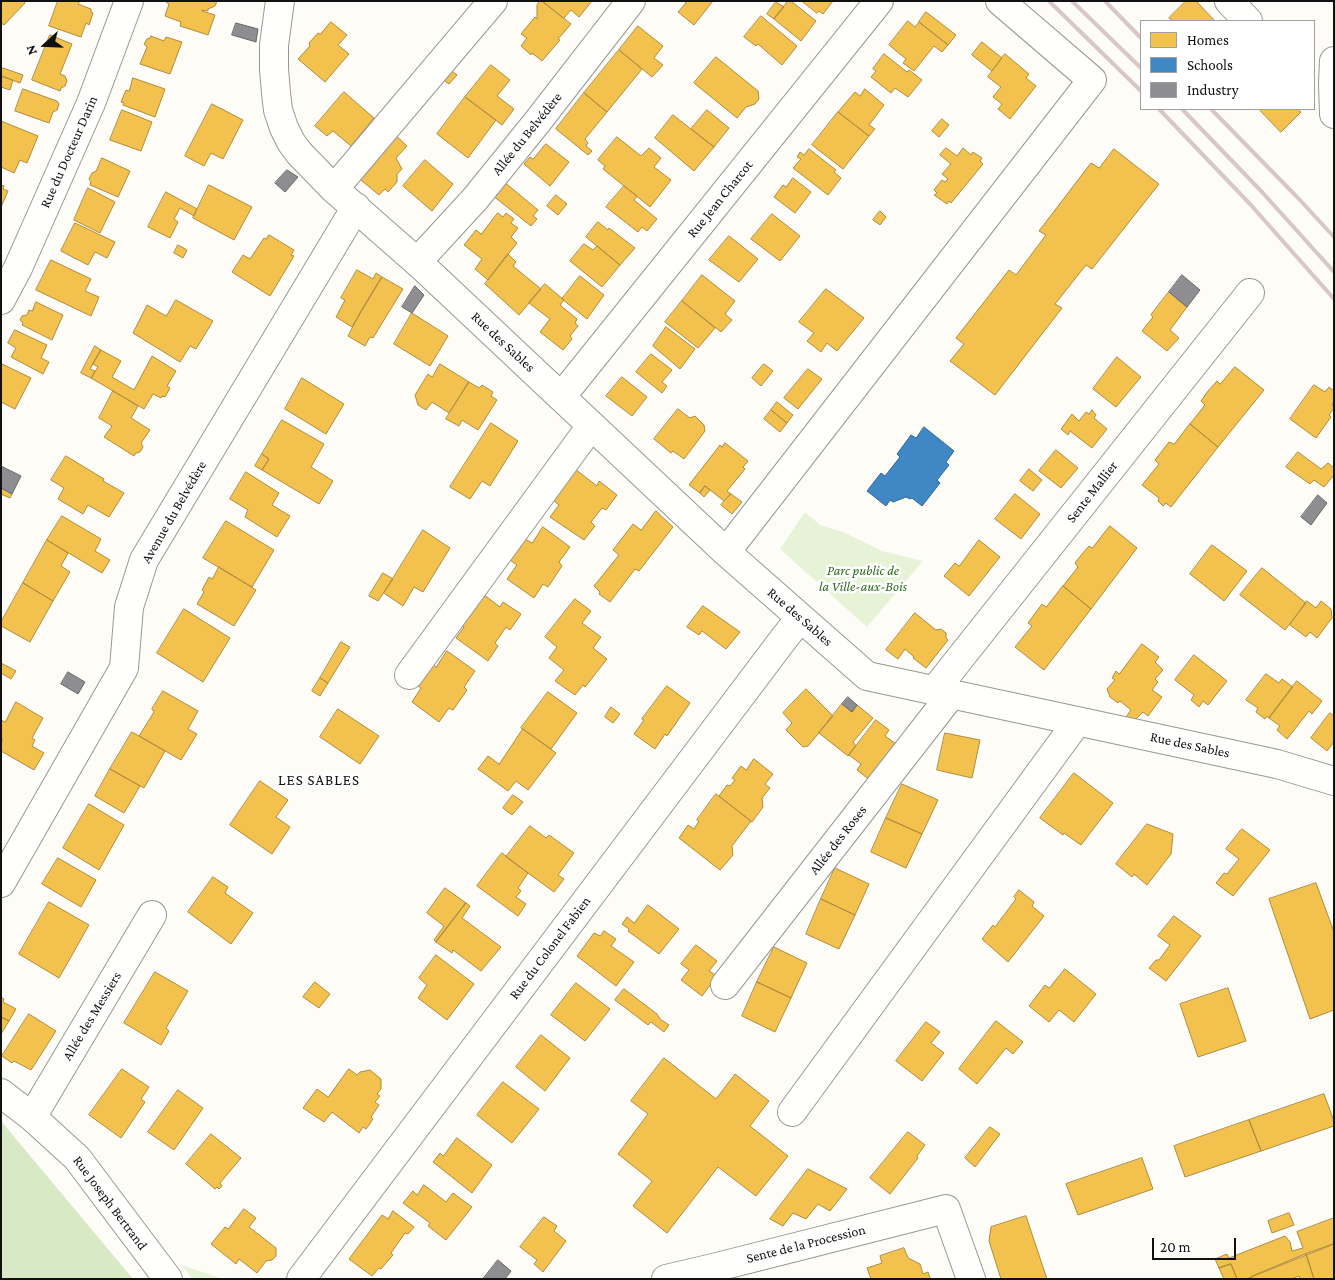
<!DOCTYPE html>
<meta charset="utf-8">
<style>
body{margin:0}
#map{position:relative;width:1335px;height:1280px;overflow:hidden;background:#fdfcf7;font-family:"Crimson Pro",serif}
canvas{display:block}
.frame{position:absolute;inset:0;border:2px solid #111;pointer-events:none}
.legend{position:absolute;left:1140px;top:20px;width:175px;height:90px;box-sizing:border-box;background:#fff;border:1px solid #a0a0a0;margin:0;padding:6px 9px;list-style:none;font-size:15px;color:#111}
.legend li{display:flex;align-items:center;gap:10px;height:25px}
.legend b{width:25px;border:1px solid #a0a0a0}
.north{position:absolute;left:20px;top:20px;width:50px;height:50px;-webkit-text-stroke:4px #fff;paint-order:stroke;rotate:250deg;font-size:14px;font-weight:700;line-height:20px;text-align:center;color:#111}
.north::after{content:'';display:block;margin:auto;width:18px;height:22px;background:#111;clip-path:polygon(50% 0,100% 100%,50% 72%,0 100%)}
.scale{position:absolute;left:1152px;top:1238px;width:84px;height:22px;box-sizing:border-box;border:2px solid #111;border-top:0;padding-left:6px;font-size:15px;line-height:18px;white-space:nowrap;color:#111;-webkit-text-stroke:4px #fff;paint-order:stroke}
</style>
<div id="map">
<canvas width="1335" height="1280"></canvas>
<div class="frame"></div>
<ul class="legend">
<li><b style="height:14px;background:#f2c14e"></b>Homes</li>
<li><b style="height:14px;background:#3f88c5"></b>Schools</li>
<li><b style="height:14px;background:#8d8d92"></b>Industry</li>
</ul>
<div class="north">N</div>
<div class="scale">20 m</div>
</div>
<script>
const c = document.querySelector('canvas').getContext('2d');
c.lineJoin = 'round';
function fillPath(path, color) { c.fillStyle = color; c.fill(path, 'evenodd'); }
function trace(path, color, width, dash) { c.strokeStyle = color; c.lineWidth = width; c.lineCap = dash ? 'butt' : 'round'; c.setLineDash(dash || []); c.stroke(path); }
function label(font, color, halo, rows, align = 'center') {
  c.font = font + ' "Crimson Pro",serif'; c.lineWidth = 5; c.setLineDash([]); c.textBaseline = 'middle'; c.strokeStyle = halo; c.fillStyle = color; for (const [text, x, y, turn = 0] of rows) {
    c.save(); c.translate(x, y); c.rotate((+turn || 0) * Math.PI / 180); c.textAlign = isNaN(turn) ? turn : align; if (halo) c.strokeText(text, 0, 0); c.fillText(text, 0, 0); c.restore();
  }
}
fillPath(new Path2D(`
 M805,512L820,525L843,532L882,551L923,561L867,627L780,549Z
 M182,1265L223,1279H192Z`), '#e7f3d7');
fillPath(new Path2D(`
 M1,1121L133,1279H1Z`), '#d8eac5');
const homes = new Path2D(`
 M1,1H24L25,3L4,25L1,23Z
 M58,1H80L78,4L91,9V12L93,13L89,25L86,23L81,37L49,26Z
 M167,1H217L215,6L208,9V11L202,10V11L215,15L208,35L180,26L181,22L165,16L169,4L166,2Z
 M540,1H542L571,24L558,39L560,40L542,61L532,53L531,55L521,46L527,38L521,34L535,17L537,19V5Z
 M542,1H592L579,17L571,10L564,18Z
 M684,1H713L694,25L678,12L686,3Z
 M788,1H791L816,21L801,41L774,19Z
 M802,1H833L823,14L819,11L817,13Z
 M1186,1H1196L1215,21H1173L1169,18Z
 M776,2L784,7L774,19L767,14Z
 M926,12L956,35L948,45L919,22Z
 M761,16L797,46L782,65L758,44L756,46L744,37Z
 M908,21L915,27L919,22L948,45L942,52L934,46L914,71L903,63L906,59L889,45Z
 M331,22L347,35L338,45L349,54L325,82L298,59L310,46L309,43L318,33L320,34Z
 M638,26L663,46L654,58L663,65L652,77L619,50Z
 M50,35L72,44L60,74L65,76L67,81L65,86L61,88L60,91L32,80Z
 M151,36L164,41L166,37L182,42L170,74L140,64L147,47L144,44L147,39L150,38Z
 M982,42L1002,58L992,71L972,55Z
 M619,50L642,69L607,112L584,93Z
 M884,54L907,72L909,70L922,80L908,97L895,88L891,93L871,77L876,71L873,69Z
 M1005,54L1029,74L1026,78L1036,86L1010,119L998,109L1002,104L993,97L1001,87L988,77Z
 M716,57L758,91L759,99L755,104L746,107L737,118L694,83Z
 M491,65L510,80L497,96L514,109L502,125L465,97Z
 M447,67L457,75L449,84L439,77Z
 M3,68L23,75L20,83L1,76V71Z
 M1,76L13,80L10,90L1,87Z
 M133,78L165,89L155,117L123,105L124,103L121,102L126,90L129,91Z
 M23,89L57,101L59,104L57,110L53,112L49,123L15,111Z
 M865,89L884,105L869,125L875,129L869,136L838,112L855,92L860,96Z
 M344,92L374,118L351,146L333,131L327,136L315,126Z
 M584,93L607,112L585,139L588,143L586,146L592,151L588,155L556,129Z
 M465,97L496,120L468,158L437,134Z
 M212,104L243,120L223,159L211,153L204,166L185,156Z
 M1259,109H1297L1301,112L1281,132Z
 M122,110L152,122L141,151L110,140Z
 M707,110L729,128L714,147L691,129Z
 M838,112L869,136L843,169L812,145Z
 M673,115L714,147L694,171L655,138Z
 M942,119L949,125L939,137L932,131Z
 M1,121L38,136L27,163L20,160L14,173L1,167Z
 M392,132L407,146L396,158L402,169L397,174V182L388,192L385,189L379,195L355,175Z
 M617,137L641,156L649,148L661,158L654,167L671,180L650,207L603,169L605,166L598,160Z
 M546,144L569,162L550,186L524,164L530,157L533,159Z
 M946,148L957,156L963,148L971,155L973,152L982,158L980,161L983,164L951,203L949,201L947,204L934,195L937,193L934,190L942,180L945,182L948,179L942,174L951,164L940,155Z
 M809,149L836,170L834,172L841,178L828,195L793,168L801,159L797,157L800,152L804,155Z
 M1114,149L1159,184L1092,269L1086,265L1055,304L1062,308L995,395L950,361L964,344L956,338L1009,270L1016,275L1046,235L1039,231L1091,163L1099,168Z
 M102,158L130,171L118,197L90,185L91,182L89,179L92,173L96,171Z
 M425,160L453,184L432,211L403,186Z
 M793,178L811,192L795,213L774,197L783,185L786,187Z
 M503,181L538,210L533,216L537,219L531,226L492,195Z
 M1,185L4,186L3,189L8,191L1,207Z
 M209,185L252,207L234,240L193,218Z
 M624,186L637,196L634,200L657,219L647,231L642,227L638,232L606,207Z
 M88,188L115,202L100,233L74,220Z
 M166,192L197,209L194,216L180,208L174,219L178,222L170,238L148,227Z
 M556,195L567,204L558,215L547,206Z
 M880,211L886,217L880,225L873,220Z
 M498,213L503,217L506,213L514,219L511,223L518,228L511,237L517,243L488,280L475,269L482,259L464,245L476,230L481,234Z
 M772,214L800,236L780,261L751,239Z
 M598,222L608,230L609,228L635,248L620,265L586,237Z
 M75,223L115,242L107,258L95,252L88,265L61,251Z
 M269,235L294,250L291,255L294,256L270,296L232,272L243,255L250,259L264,238L266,239Z
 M729,236L758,259L739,282L709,260Z
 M584,244L593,250L597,246L620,265L602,287L570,261Z
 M178,245L187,250L183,258L174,253Z
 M508,254L516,262L513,266L541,289L519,315L485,284Z
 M51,260L91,279L85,291L99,297L91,316L36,290Z
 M357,270L373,279L376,273L382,277L352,327L336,317L345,300L341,298Z
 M702,275L735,301L725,314L732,320L721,332L682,301Z
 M580,276L604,295L587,319L562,299Z
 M382,277L403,289L373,338L370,337L365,346L348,336L361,311Z
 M545,284L564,300L560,305L577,319L575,323L578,326L570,336L572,339L563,350L540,332L550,319L529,303Z
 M826,289L864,318L837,351L827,343L821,352L807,341L814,333L799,322Z
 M1169,292L1187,307L1170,330L1179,338L1167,351L1142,331L1153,317L1151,315Z
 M176,300L213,321L196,349L190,346L180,362L133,333L147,305L166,316Z
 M682,301L715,328L698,348L665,322Z
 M36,302L63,315L52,340L22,325L23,323L20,320L22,316L27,315L29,310L32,311Z
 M412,313L448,336L430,366L394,344Z
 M666,327L695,349L680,369L653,346Z
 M15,330L47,345L41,358L49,362L43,374L11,357L16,348L8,343Z
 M95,346L101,350L90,369L95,371L91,378L81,373Z
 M101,350L121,361L112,377L134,390L152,356L176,371L167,386L170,388L165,397L162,396L161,398L153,394L144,409L91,378L98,367L93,364Z
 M651,354L672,370L662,382L667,386L662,393L636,372Z
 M1117,357L1141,377L1116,407L1093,389Z
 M2,364L31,378L15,409L1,402Z
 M440,364L469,382L449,413L432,402L426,410L418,405L415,395L428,374L432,377Z
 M764,364L773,371L761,386L752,378Z
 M1235,367L1264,390L1218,447L1190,424L1205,405L1201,401L1208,391L1217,381L1220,384Z
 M808,369L822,379L798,409L784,398Z
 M622,377L647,397L632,416L606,396Z
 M302,378L344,404L326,434L285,409Z
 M469,382L479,388L482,385L493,392L491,396L497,400L478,430L462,420L459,426L446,419Z
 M1314,385L1325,392L1329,387L1334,391V402L1332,404L1334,408L1329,415L1331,417L1316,438L1290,419Z
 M113,391L138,406L131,418L150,430L141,443L143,447L140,452L136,453L134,456L104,437L112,426L99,418Z
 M777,402L793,415L787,423L771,410Z
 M678,409L690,418L695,416L704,425L705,431L684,459L673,451L671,453L654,439Z
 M771,410L787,423L780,432L764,419Z
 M1092,410L1096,415L1094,418L1107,429L1092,448L1070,431L1068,435L1061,429L1072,414L1079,421L1086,412L1089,414Z
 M282,420L324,444L311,467L333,481L319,504L262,470L269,459L262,454Z
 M491,423L518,441L490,486L482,481L470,499L450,487Z
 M1190,424L1218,447L1171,507L1166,503L1163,506L1158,501L1159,498L1142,485L1159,464L1155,460L1169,442L1174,444Z
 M725,443L748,461L743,467L745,469L727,491L731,494L724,501L705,486L700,493L689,485L720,445L722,447Z
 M1056,450L1078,468L1061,488L1039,471Z
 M1298,452L1321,469L1328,463L1334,468V475L1324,487L1314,480L1310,484L1286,467Z
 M262,454L269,459L262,470L255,466Z
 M66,456L104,479L103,481L124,493L109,517L88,505L83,514L58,499L64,488L51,480Z
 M575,469L597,486L599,481L617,495L606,510L602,508L591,522L595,526L584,540L550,517L559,505L553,500Z
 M1029,469L1042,480L1033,491L1020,481Z
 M246,472L279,493L272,505L290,516L277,537L245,517L248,510L230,499Z
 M705,486L710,490L704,497L700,493Z
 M1,488L12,494L10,498L1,494Z
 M731,494L742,502L732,514L721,505Z
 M1015,494L1040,514L1021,539L995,519Z
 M656,511L673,527L639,571L635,569L610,602L599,594L600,592L594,586L619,555L613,550L633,524L641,530Z
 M62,516L101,539L95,551L110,560L102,573L47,540Z
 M226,521L274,550L252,587L203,558Z
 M1110,526L1137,548L1091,609L1063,586L1078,567L1075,563L1082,554L1089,546L1092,548Z
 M543,527L570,547L559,562L562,566L548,587L543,584L534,598L507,579L517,565L510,560L525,539L532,543Z
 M423,530L450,548L423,592L414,587L403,606L384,593Z
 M47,540L68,553L61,566L70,572L53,601L23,583Z
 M979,540L1000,557L969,596L944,576L955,563L959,566Z
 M1212,545L1247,571L1224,601L1190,574Z
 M219,567L256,590L234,626L197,604L204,592L202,590L209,577L212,579Z
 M1262,568L1306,603L1285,630L1240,595Z
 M383,573L393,579L378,601L369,596Z
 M23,583L53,601L30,642L1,626V622Z
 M1063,586L1091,609L1044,670L1015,647L1032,626L1028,623L1042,604L1046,607Z
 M479,591L500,607L503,602L521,614L510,630L506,627L495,643L498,646L488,661L456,638L464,627L458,621Z
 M575,599L591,611L582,623L601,637L593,648L607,659L585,687L583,685L575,695L555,681L564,670L549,658L557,647L545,637Z
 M1307,601L1316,608L1321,601L1331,609L1332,618L1317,638L1310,632L1306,637L1290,625Z
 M703,606L740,632L726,649L702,631L699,635L687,627Z
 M184,609L230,638L203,682L157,653Z
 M915,613L936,630L941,629L946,633V638L948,640L926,668L913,658L914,657L905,649L898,659L886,650Z
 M341,642L350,647L328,683L320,678Z
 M1142,644L1159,657L1155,662L1163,670L1155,679L1158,682L1152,690L1162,697L1148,716L1143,712L1132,723L1123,721L1131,710L1120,701L1118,703L1110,697L1107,689L1115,680L1112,678L1116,671L1119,674Z
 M447,651L475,671L464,687L467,690L453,710L449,708L439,722L412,702L421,688L416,684L430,662L436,667Z
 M1194,655L1227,681L1208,705L1203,701L1199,707L1191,700L1194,695L1175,680Z
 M1,663L16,671L11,679L1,673Z
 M1266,674L1279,683L1282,679L1293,687L1269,718L1267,716L1265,719L1256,712L1258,708L1246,700Z
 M320,678L328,683L320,696L312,691Z
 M1297,681L1322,701L1312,714L1309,711L1287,739L1277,730L1280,726L1269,718Z
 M667,686L690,703L667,736L665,734L655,749L634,734L644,720L642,719Z
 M806,689L833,716L808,746L803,747L786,730L792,723L783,713Z
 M163,691L198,711L188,729L197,734L181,760L139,736L154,712L152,709Z
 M548,692L577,713L551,749L521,728Z
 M16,702L43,718L32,738L35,740L32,746L44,753L34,770L1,751L2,738L1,737V720L5,722Z
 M842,704L852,712L857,705L873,718L853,742L856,746L848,756L819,733Z
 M611,707L620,714L613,723L605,717Z
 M338,709L379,736L360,764L320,737Z
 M1330,713L1334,716V742L1327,751L1311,738Z
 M876,720L889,730L885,736L899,746L871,781L857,770L861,764L849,755Z
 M523,729L556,753L528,790L516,781L508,791L478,769L488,756L499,764Z
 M132,732L165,751L144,788L110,769Z
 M945,733L980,740L972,778L937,770Z
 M754,759L773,774L765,784L770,788L762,798L763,807L752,822L719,796L727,785L730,786L735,780L732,778L741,766L746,770Z
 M110,769L140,786L124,813L95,796Z
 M1074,773L1113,803L1081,845L1064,833L1063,835L1040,818Z
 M260,781L288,800L276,817L290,827L272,854L230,825Z
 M902,784L938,800L922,834L886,818Z
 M716,794L751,821L732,846L733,855L720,870L679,838L688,825L694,829L699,821L697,820Z
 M513,795L523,802L512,815L503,808Z
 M89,804L124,825L99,870L63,848Z
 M886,818L922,834L906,868L871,852Z
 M1147,824L1173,834L1171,854L1147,885L1134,874L1132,877L1116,864Z
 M530,826L546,838L549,835L574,853L558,875L564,879L554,892L506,857Z
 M1242,829L1270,850L1233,896L1216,883L1224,873L1227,874L1239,859L1226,849Z
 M502,853L528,873L518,888L521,891L516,897L526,904L518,916L477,886Z
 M58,858L96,880L81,907L42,884Z
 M835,868L869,884L855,915L821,899Z
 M213,877L228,887L225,893L253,913L231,944L188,912Z
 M1316,883L1334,932V1010L1310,1019L1269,899Z
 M445,888L466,903L436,942L434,940L444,926L427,913Z
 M1019,890L1034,902L1032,906L1044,916L1008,962L982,939L993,925L995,927L1016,899L1014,897Z
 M821,899L855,915L839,949L806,934Z
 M49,902L89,925L59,978L19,954Z
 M466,903L470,906L462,918L501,947L481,971L453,950L452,953L436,942Z
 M648,905L679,929L659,954L628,931L629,929L622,924L627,917L634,923Z
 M1174,916L1201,936L1166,981L1149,968L1156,960H1159L1170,945L1158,936Z
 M604,931L616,939L611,946L634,962L616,986L577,956L594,933L600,936Z
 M696,945L717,961L709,971L717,976L702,996L681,980L689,970L681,964Z
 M774,947L807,963L791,998L757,982Z
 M436,955L474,984L447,1020L418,998L427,985L419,978Z
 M1065,969L1096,994L1074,1022L1059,1010L1049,1022L1029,1006L1045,985L1049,988Z
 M155,972L188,991L166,1028L169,1031L161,1045L124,1023Z
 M315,982L330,994L319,1008L303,997Z
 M757,982L791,998L775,1032L742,1016Z
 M576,983L610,1009L585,1041L551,1015Z
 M1228,988L1246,1041L1198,1057L1180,1004Z
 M624,989L657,1014L660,1019L669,1025L664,1032L651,1022L648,1025L615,1000Z
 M1,997L4,999L3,1002L16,1009L9,1021L1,1017Z
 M29,1014L56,1031L31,1070L14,1061L12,1063L2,1056Z
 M1,1017L9,1021L1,1034Z
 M996,1021L1023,1042L1013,1054L1006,1048L977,1084L959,1069Z
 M926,1022L940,1032L931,1043L944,1053L922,1081L896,1061Z
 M541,1035L570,1058L545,1091L516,1067Z
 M664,1058L716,1099L735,1074L769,1101L750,1126L788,1156L756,1196L718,1167L667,1233L633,1206L652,1181L618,1154L648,1114L631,1101Z
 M122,1069L149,1087L141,1099L145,1102L121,1138L89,1115Z
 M349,1069L357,1075L360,1072L370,1070L381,1079V1089L377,1094L380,1096L375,1102L379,1105L371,1117L373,1119L366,1129L363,1127L359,1133L332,1112L324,1122L303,1108L317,1089L328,1097Z
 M503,1082L539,1109L512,1143L477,1115Z
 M178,1090L203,1108L174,1150L148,1132Z
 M1324,1094L1334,1121V1126L1261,1151L1249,1120Z
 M1249,1120L1261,1151L1185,1177L1174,1146Z
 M990,1127L1000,1134L975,1167L965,1158Z
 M908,1132L925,1145L917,1156L918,1158L890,1194L870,1178Z
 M211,1134L241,1158L220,1183L222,1186L219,1189L217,1187L215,1189L186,1164Z
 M457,1138L492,1165L472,1193L433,1162L440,1153L443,1156Z
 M1142,1158L1153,1189L1078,1215L1066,1184Z
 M808,1169L847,1189L830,1211L818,1204L806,1219L793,1213L783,1226L770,1219Z
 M424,1185L446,1202L453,1193L472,1207L446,1240L428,1226L430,1223L403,1203L413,1191L417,1195Z
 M244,1209L256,1218L249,1227L276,1248V1256L272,1260L266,1261L257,1273L239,1259L236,1264L211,1244L225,1227L228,1229Z
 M393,1211L414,1227L408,1234L405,1233L391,1253L393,1255L381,1269L379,1268L372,1276L349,1259L382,1215L388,1219Z
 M1289,1213L1294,1225L1272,1233L1268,1221Z
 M1026,1216L1047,1279H1001L989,1241L991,1227Z
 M544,1217L557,1226L554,1231L566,1241L543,1272L534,1264L537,1260L520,1247Z
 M1334,1218V1244L1246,1279H1237L1231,1264L1219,1268L1215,1259L1227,1254L1229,1258L1285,1236L1290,1242L1292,1251L1303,1248L1297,1232Z
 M1334,1244V1279H1314L1306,1254Z
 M904,1248L908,1258L920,1264L923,1274L928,1272L930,1278L927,1279H871L867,1268L882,1263L880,1256Z
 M1306,1254L1314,1279H1300L1299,1276L1291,1279H1252L1251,1277Z
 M1231,1264L1237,1279H1224L1219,1268Z`);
fillPath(homes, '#f2c14e');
trace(homes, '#ae8c3c', 1);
const schools = new Path2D(`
 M924,427L954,451L946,462L949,465L937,480L940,483L922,506L912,498L910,499L906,497L893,502L890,500L886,506L867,491L881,473L885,476L900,457L897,454L911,435L916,438Z`);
fillPath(schools, '#3f88c5');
trace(schools, '#31648f', 1);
const industry = new Path2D(`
 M236,23L258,29L256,42L232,35Z
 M287,170L298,177L285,192L275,183Z
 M1182,275L1200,290L1187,307L1169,292Z
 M415,286L424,295L412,313L402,307Z
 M1,466L21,476L12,494L1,488Z
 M1318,495L1327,503L1311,525L1301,517Z
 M68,672L85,682L78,694L61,684Z
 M848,697L857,705L852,712L842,704Z
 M498,1260L511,1271L505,1279H483Z`);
fillPath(industry, '#8d8d92');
trace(industry, '#68686b', 1);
const minor = new Path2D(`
 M280,1L274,45V69L276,93L278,110L284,128L291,142L299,153L334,189L424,268L726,552L867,676L1277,764L1334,781
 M1229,1L1248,21
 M1334,61L1333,83L1334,114
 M334,189L493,1
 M417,262L475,199L538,121L631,1
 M1,300L18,268L91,103L129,1
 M561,397L879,1
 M726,552L1092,80L1000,1
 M409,675L591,426
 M934,691L1250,293
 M1,883L124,668L129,607L144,560L356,207
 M725,985L951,695
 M1,1093L32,1117L77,1158L168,1279
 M792,1112L1077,722
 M32,1117L152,915
 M301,1279L782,641L800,618
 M666,1279L713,1268L946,1209L971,1279`);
trace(minor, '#979795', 30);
trace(minor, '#fffffe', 28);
trace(new Path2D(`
 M1049,1L1141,91
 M1072,1L1141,68
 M1105,1L1141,38
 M1159,109L1250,204L1334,299
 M1182,109L1262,192L1334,272
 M1211,109L1299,199L1334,237`), '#d9c6c7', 4);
label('14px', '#111', '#fff', [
 ["Allée du Belvédère",527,134,-51],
 ["Rue du Docteur Darin",69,152,-66],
 ["Rue Jean Charcot",720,199,-51],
 ["Rue des Sables",503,342,43],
 ["Sente Mallier",1092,492,-52],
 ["Avenue du Belvédère",174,512,-60],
 ["Rue des Sables",800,617,41],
 ["Rue des Sables",1190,745,12],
 ["Allée des Roses",838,840,-52],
 ["Rue du Colonel Fabien",550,948,-53],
 ["Allée des Messiers",92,1016,-59],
 ["Rue Joseph Bertrand",110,1203,53],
 ["Sente de la Procession",806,1244,-14]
]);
label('italic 14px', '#2f6b1f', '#fff', [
 ["Parc public de",863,571],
 ["la Ville-aux-Bois",863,587]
]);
c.letterSpacing = '1px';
label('15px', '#111', '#fff', [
 ["LES SABLES",319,780]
]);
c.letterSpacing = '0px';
</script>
